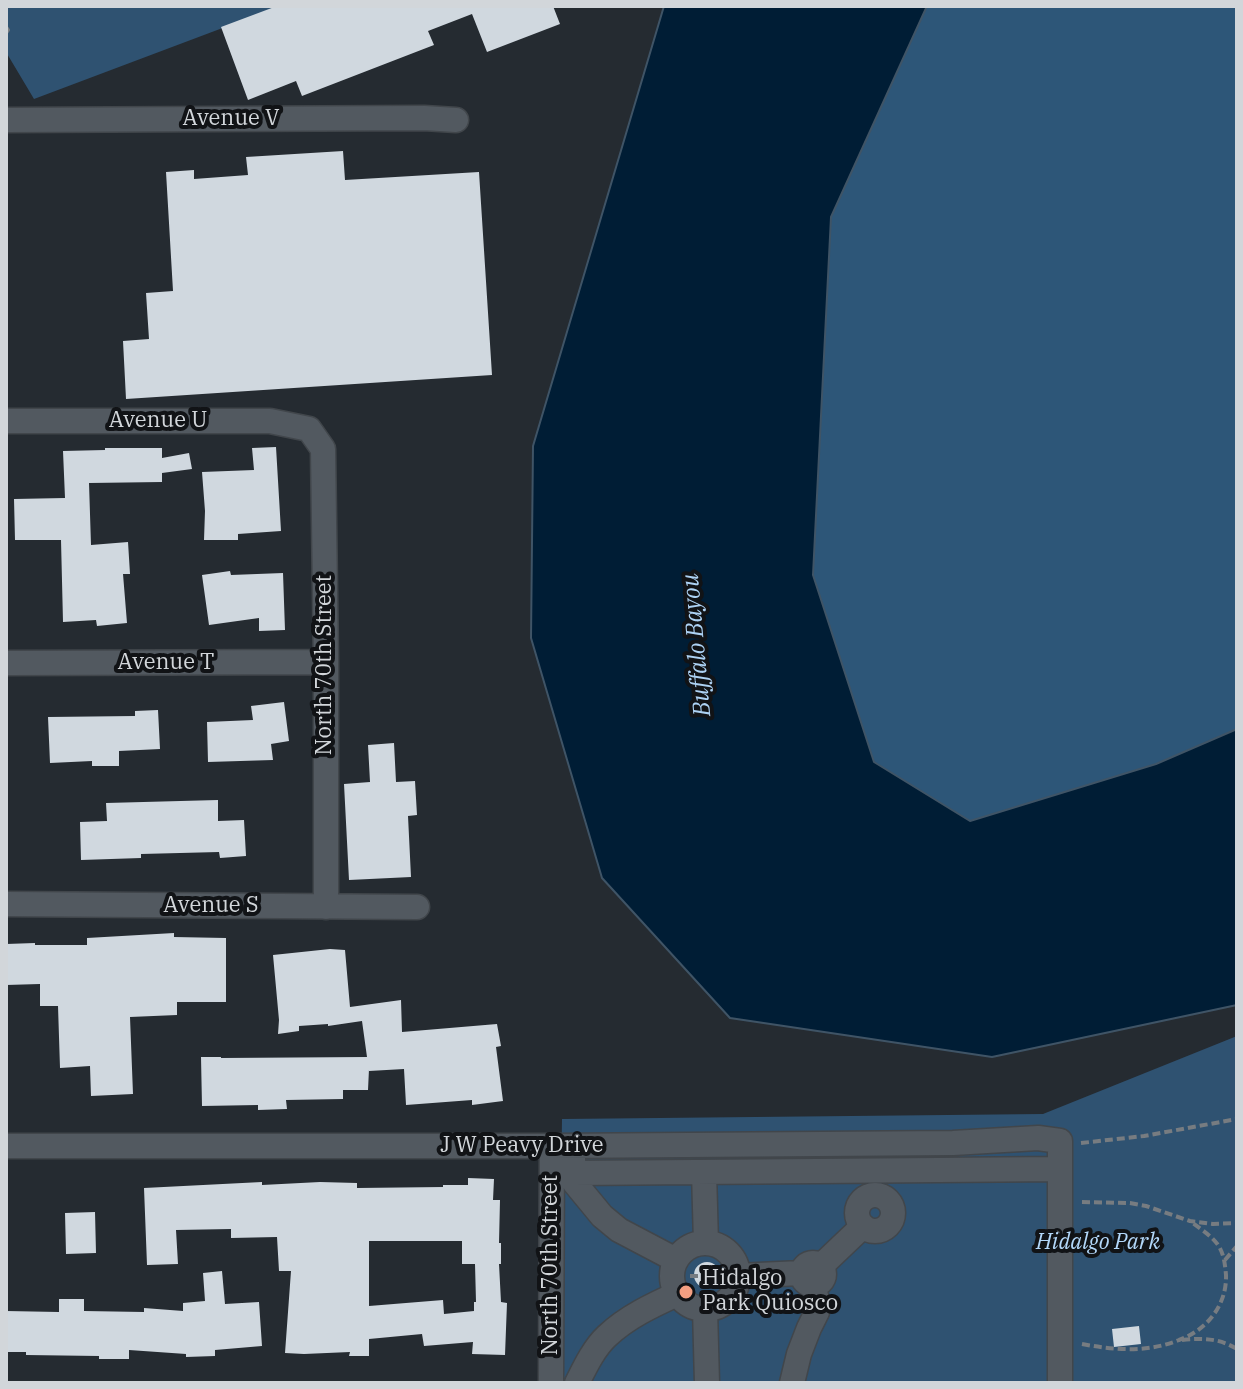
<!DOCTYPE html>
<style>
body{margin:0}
#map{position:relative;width:1243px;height:1389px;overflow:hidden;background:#252b31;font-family:"IBM Plex Serif",serif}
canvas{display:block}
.frame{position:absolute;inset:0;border:8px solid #d2d6da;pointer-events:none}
</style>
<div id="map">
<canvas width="1243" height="1389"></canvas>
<div class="frame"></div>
</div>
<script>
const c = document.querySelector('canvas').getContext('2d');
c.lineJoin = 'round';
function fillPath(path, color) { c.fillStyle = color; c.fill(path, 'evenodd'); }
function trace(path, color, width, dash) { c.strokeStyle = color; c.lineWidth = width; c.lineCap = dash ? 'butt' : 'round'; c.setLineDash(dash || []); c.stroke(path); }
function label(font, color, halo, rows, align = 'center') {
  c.font = font + ' "IBM Plex Serif",serif'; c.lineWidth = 8; c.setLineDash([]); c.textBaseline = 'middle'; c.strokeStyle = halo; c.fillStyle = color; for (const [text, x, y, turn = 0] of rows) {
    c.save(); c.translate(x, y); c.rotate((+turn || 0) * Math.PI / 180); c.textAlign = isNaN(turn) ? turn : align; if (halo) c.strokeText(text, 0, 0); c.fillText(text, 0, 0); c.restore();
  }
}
fillPath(new Path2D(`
 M6,6H281L34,99L6,52Z
 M1237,1036V1383H558L562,1119L1043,1114Z`), '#2f5271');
fillPath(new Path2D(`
 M927,6H1237V729L1156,764L970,821L874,763L813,575L831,217Z`), '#2d5678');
const water = new Path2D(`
 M664,6H927L831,217L813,575L874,762L970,821L1156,764L1237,729V1005L992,1057L730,1018L602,878L531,638L533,446Z`);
fillPath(water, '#001d35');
trace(water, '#3f5466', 2);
fillPath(new Path2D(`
 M277,6H553L560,24L487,52L472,14L428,31L434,45L302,96L296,81L248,100L221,27Z
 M343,151L345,180L479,172L492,375L126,399L123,341L149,339L146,293L173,291L166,172L194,170V179L248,175L246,157Z
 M276,447L281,531L238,534V540H204L205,511L202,472L254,470L252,448Z
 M105,448H162V458L189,453L192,469L162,473V482L89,483L91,545L128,542L130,574H123L127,623L97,626L96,620L63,622L61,540H15L14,499L65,498L63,451L105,450Z
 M230,571L231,575L283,573L285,630L259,631V618L209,625L202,575Z
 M284,702L289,741L271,744L273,760L208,762L207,722L253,720L251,706Z
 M158,710L160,749L119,751V766H92V761L50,763L48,717L135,716V711Z
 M394,743L396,782L415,781L417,815L408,816L411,877L349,880L344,784L370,782L368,745Z
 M218,800V821L244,820L246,856L220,858L219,852L141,854V858L81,860L80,822L107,821L106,803Z
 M174,933V937L226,938V1002H177V1015L130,1017L133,1094L91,1096L90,1066L60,1068L58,1006H40V984L6,985V944L35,943V945H87V938Z
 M330,949L345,950L350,1007L401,1000L402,1032L497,1024L501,1046L496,1047L503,1101L472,1105V1100L406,1105L404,1069L369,1071V1069L368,1090H343V1099L286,1100L287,1109L258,1110V1105L202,1106L201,1057H221V1058L367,1057L362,1021L328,1026V1024L299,1026V1031L278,1034L279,1020L273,955Z
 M468,1178L494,1179L493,1200H500L499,1243H501V1264H499L501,1302L507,1303L505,1355L472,1354L473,1342L424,1346L422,1334L369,1339V1356H349L350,1352L304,1354L285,1353L291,1271H279L277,1237L231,1238V1229L176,1230L178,1264L147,1265L144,1188L262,1182V1185L320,1182L357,1183V1188L443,1187V1185H468ZM369,1241H462V1264H475L476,1302H474V1311L444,1314L443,1300L369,1306Z
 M95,1212L96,1253L66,1254L65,1213Z
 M694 1275a13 13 0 1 1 26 0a13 13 0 1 1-26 0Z
 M222,1271L225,1304L259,1302L262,1346L215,1350V1356L186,1357V1354L129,1350V1359H99V1356L26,1355V1352H6V1311L59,1312V1299H84V1311L144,1312V1308L183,1311V1303L205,1301L203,1273Z
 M1139,1326L1141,1344L1114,1347L1112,1329Z`), '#d0d8df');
const minor = new Path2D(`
 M6,120L424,118L456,120
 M6,421H270L309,429L323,449L326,662V907
 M6,663L326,662
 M6,904L417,907
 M6,1146H552L953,1143L1038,1138L1060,1141V1383
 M573,1159L574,1182L602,1216L619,1230L676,1260
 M704,1172L706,1243
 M574,1173L1060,1169
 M857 1213a18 18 0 1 1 36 0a18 18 0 1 1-36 0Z
 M672 1276a33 33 0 1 1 66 0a33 33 0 1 1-66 0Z
 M802 1274a11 11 0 1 1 22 0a11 11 0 1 1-22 0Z
 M821,1266L863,1226
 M737,1276L801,1273
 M705,1309L707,1383
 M551,1383L552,1146
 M577,1383C585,1367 594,1348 607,1336C627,1317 653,1305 677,1294
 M792,1383L799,1354L809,1328L817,1312L818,1303L813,1285`);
trace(minor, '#41464b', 27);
trace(new Path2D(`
 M6,27L8,30L6,33
 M1081,1143L1144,1136L1237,1119
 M1082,1202L1130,1203L1146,1206L1190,1221L1213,1224L1237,1223
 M1225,1260L1237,1246
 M690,1276H717
 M1182,1340C1203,1338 1219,1338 1237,1349
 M1082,1344C1114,1350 1147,1353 1179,1340C1207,1330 1227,1305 1226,1275C1225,1264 1224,1254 1218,1245C1211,1235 1199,1228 1190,1221`), '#777c81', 4, [8, 4]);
trace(minor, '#525960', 24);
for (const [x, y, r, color] of [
 [686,1292,8,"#f39f82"]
]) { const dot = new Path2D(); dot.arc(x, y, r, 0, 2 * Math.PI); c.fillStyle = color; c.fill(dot); trace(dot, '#111316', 3); }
label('22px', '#d2d6da', '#111316', [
 ["Avenue V",231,119],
 ["Avenue U",158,421],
 ["Avenue T",166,663],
 ["North 70th Street",325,665,-90],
 ["Avenue S",211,906],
 ["J W Peavy Drive",522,1146],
 ["North 70th Street",551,1265,-90]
]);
label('italic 22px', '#b3d8fa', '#111316', [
 ["Hidalgo Park",1098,1243]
]);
label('22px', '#d2d6da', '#111316', [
 ["Hidalgo",702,1279],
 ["Park Quiosco",702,1304]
], 'left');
label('italic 24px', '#add2f4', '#111316', [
 ["Buffalo Bayou",697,645,-95]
]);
</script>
